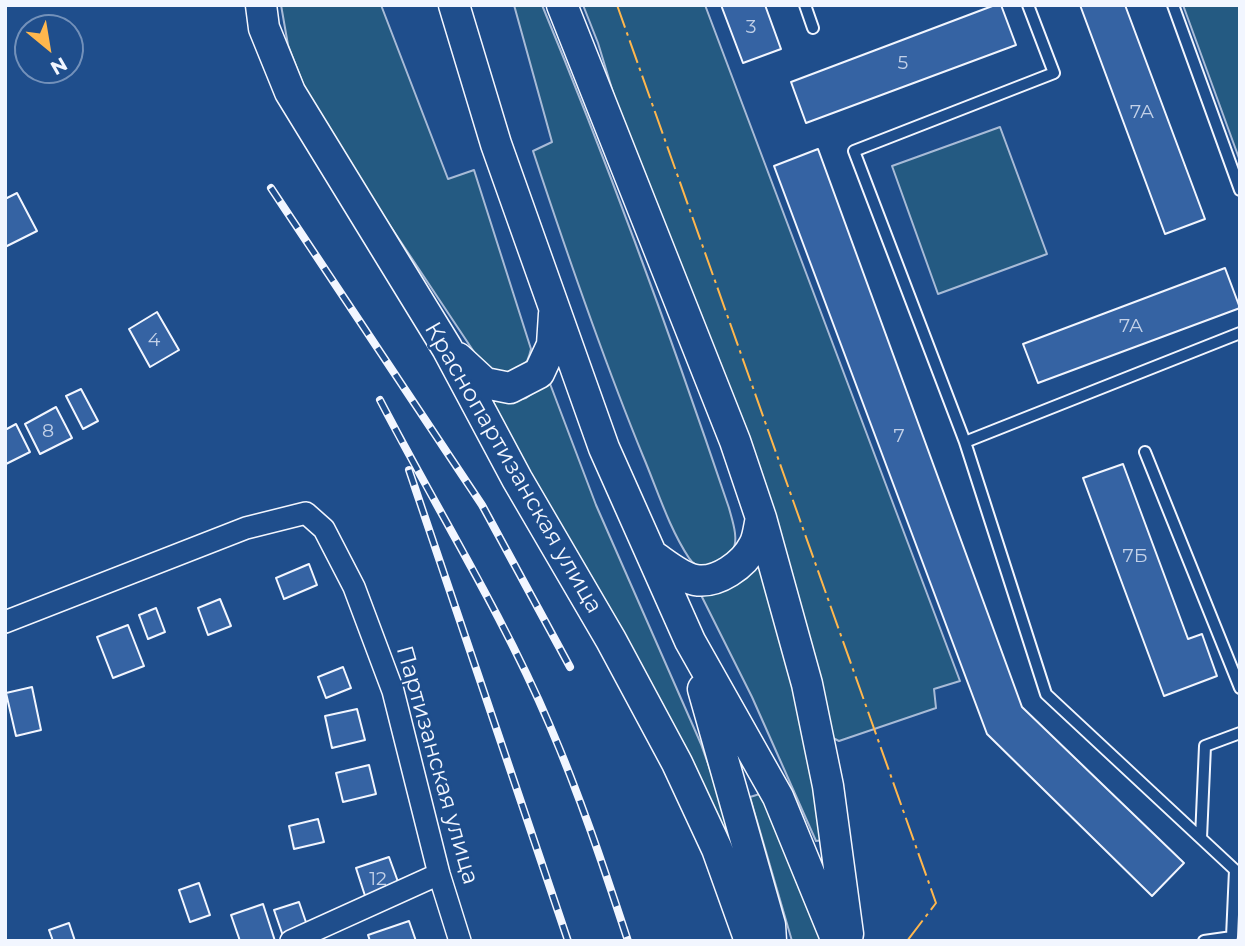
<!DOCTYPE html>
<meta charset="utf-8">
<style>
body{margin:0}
#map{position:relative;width:1245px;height:946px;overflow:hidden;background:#1f4e8c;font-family:Montserrat,sans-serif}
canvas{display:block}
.frame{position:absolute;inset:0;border:7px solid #f2f6ff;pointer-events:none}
.north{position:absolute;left:14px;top:14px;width:70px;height:70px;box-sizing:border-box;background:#1f4e8c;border:2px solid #7391ba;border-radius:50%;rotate:150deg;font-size:19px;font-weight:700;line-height:28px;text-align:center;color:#f2f6ff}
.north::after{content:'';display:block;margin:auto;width:24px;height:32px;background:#ffb74d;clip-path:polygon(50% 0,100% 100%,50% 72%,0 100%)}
</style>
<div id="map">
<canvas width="1245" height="946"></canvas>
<div class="frame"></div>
<div class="north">N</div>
</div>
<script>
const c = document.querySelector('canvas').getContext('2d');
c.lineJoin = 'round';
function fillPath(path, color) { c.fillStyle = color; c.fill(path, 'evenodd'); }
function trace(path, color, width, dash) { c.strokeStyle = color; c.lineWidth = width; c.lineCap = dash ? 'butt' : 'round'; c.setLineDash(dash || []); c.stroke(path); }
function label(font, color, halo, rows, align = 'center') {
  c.font = font + ' Montserrat,sans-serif'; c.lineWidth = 5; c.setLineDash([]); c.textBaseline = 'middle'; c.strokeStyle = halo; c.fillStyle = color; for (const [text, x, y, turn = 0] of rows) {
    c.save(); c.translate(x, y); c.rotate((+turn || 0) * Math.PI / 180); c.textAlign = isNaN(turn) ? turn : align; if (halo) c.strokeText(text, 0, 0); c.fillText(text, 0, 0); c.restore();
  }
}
const green = new Path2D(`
 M281,5H381L448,179L474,170L531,349C526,371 520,370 500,375L482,364L359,179L307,94L288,45Z
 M514,5H542C611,171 672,339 729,508C732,520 739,538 733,550C725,565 699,574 689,558C669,528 657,489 643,456C602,356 567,254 533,151L552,142Z
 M583,5H705L960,681L934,689L936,708L839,741L831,737L640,181L598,43Z
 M1183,5H1239L1240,7V161Z
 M1000,127L1047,254L938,294L892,166Z
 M549,381L596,505L701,744L735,840L734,848L730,850L486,398L513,401L526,398Z
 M760,557L809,744L823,840L816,841L752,697L700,593Z
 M763,793L822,941H792L750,797Z`);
fillPath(green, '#245a82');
trace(green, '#a8bbd7', 2);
const building = new Path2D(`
 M721,5H765L781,49L743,63Z
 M995,5H1001L1016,45L806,123L791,82Z
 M1080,5H1125L1205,219L1165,234Z
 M818,149L1022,707L1184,863L1152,896L987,734L774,166Z
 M17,193L37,231L5,247V199Z
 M1225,268L1240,308L1038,383L1023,344Z
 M157,312L179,350L150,367L129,329Z
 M81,389L98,421L83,429L66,396Z
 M56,407L72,438L40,454L25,424Z
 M16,424L30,452L6,464L5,430Z
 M1123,464L1188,639L1202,634L1217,676L1164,696L1083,478Z
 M309,564L317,585L284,599L276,578Z
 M220,599L231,626L208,635L198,608Z
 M156,608L165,632L148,639L139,615Z
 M128,625L144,666L113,678L97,637Z
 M343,667L351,688L326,698L318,677Z
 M32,687L41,730L16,736L6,693Z
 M357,709L365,740L332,748L325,716Z
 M369,765L376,794L343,802L336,773Z
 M318,819L324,842L294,849L289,826Z
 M389,857L401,890L367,902L356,868Z
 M199,883L210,915L190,922L179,890Z
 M299,902L308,928L283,936L274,910Z
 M263,904L275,941H240L231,915Z
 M409,921L416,941H370L368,935Z
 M69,923L75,941H53L49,930Z`);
fillPath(building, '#3563a3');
trace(building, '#f2f6ff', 2);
const lane = new Path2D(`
 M805,5L813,28
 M1173,5L1240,190
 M965,442L854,151L1054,73L1028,5
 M1145,452L1240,688
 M1201,838L1205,746L1240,733
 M1204,941L1232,937L1235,870L1046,694L965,442L1240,333`);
const street = new Path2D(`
 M5,622L246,528L306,513L324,529L354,587L393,691L439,874L460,941
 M291,941L439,874`);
const secondary = new Path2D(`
 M261,5L264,28L290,92L447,348L517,479L611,640L677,763L717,849L750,941
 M454,5L496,144L604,448L690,641L778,797L837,941
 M562,5L735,441L761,518L807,684L828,786L848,934
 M458,358L485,383L510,388L539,373L552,345L554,314
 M652,555C664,563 680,577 695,580C717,584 744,565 754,545C758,538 759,526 761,518
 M703,689L770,925L771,941`);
trace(lane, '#f2f6ff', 14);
trace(street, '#f2f6ff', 24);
trace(secondary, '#f2f6ff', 33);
trace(lane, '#1f4e8c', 10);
trace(street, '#1f4e8c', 21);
trace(secondary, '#1f4e8c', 30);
const rail = new Path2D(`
 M271,188L482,505L570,667
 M380,400C436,508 502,613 550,726C580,796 604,868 628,941
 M409,470L568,941`);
trace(rail, '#f2f6ff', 8);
trace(rail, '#1f4e8c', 5, [16]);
trace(new Path2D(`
 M617,5L936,903L907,941`), '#ffb74d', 2, [24, 5, 3.5, 5]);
label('19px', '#c3d1e8', null, [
 ["3",751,27],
 ["5",903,63],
 ["7А",1142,112],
 ["7А",1131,326],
 ["4",154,340],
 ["8",48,431],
 ["7",899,436],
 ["7Б",1135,556],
 ["12",378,879]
]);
label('23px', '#f2f6ff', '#1f4e8c', [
 ["Краснопартизанская улица",513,468,60],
 ["Партизанская улица",437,765,74]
]);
</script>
